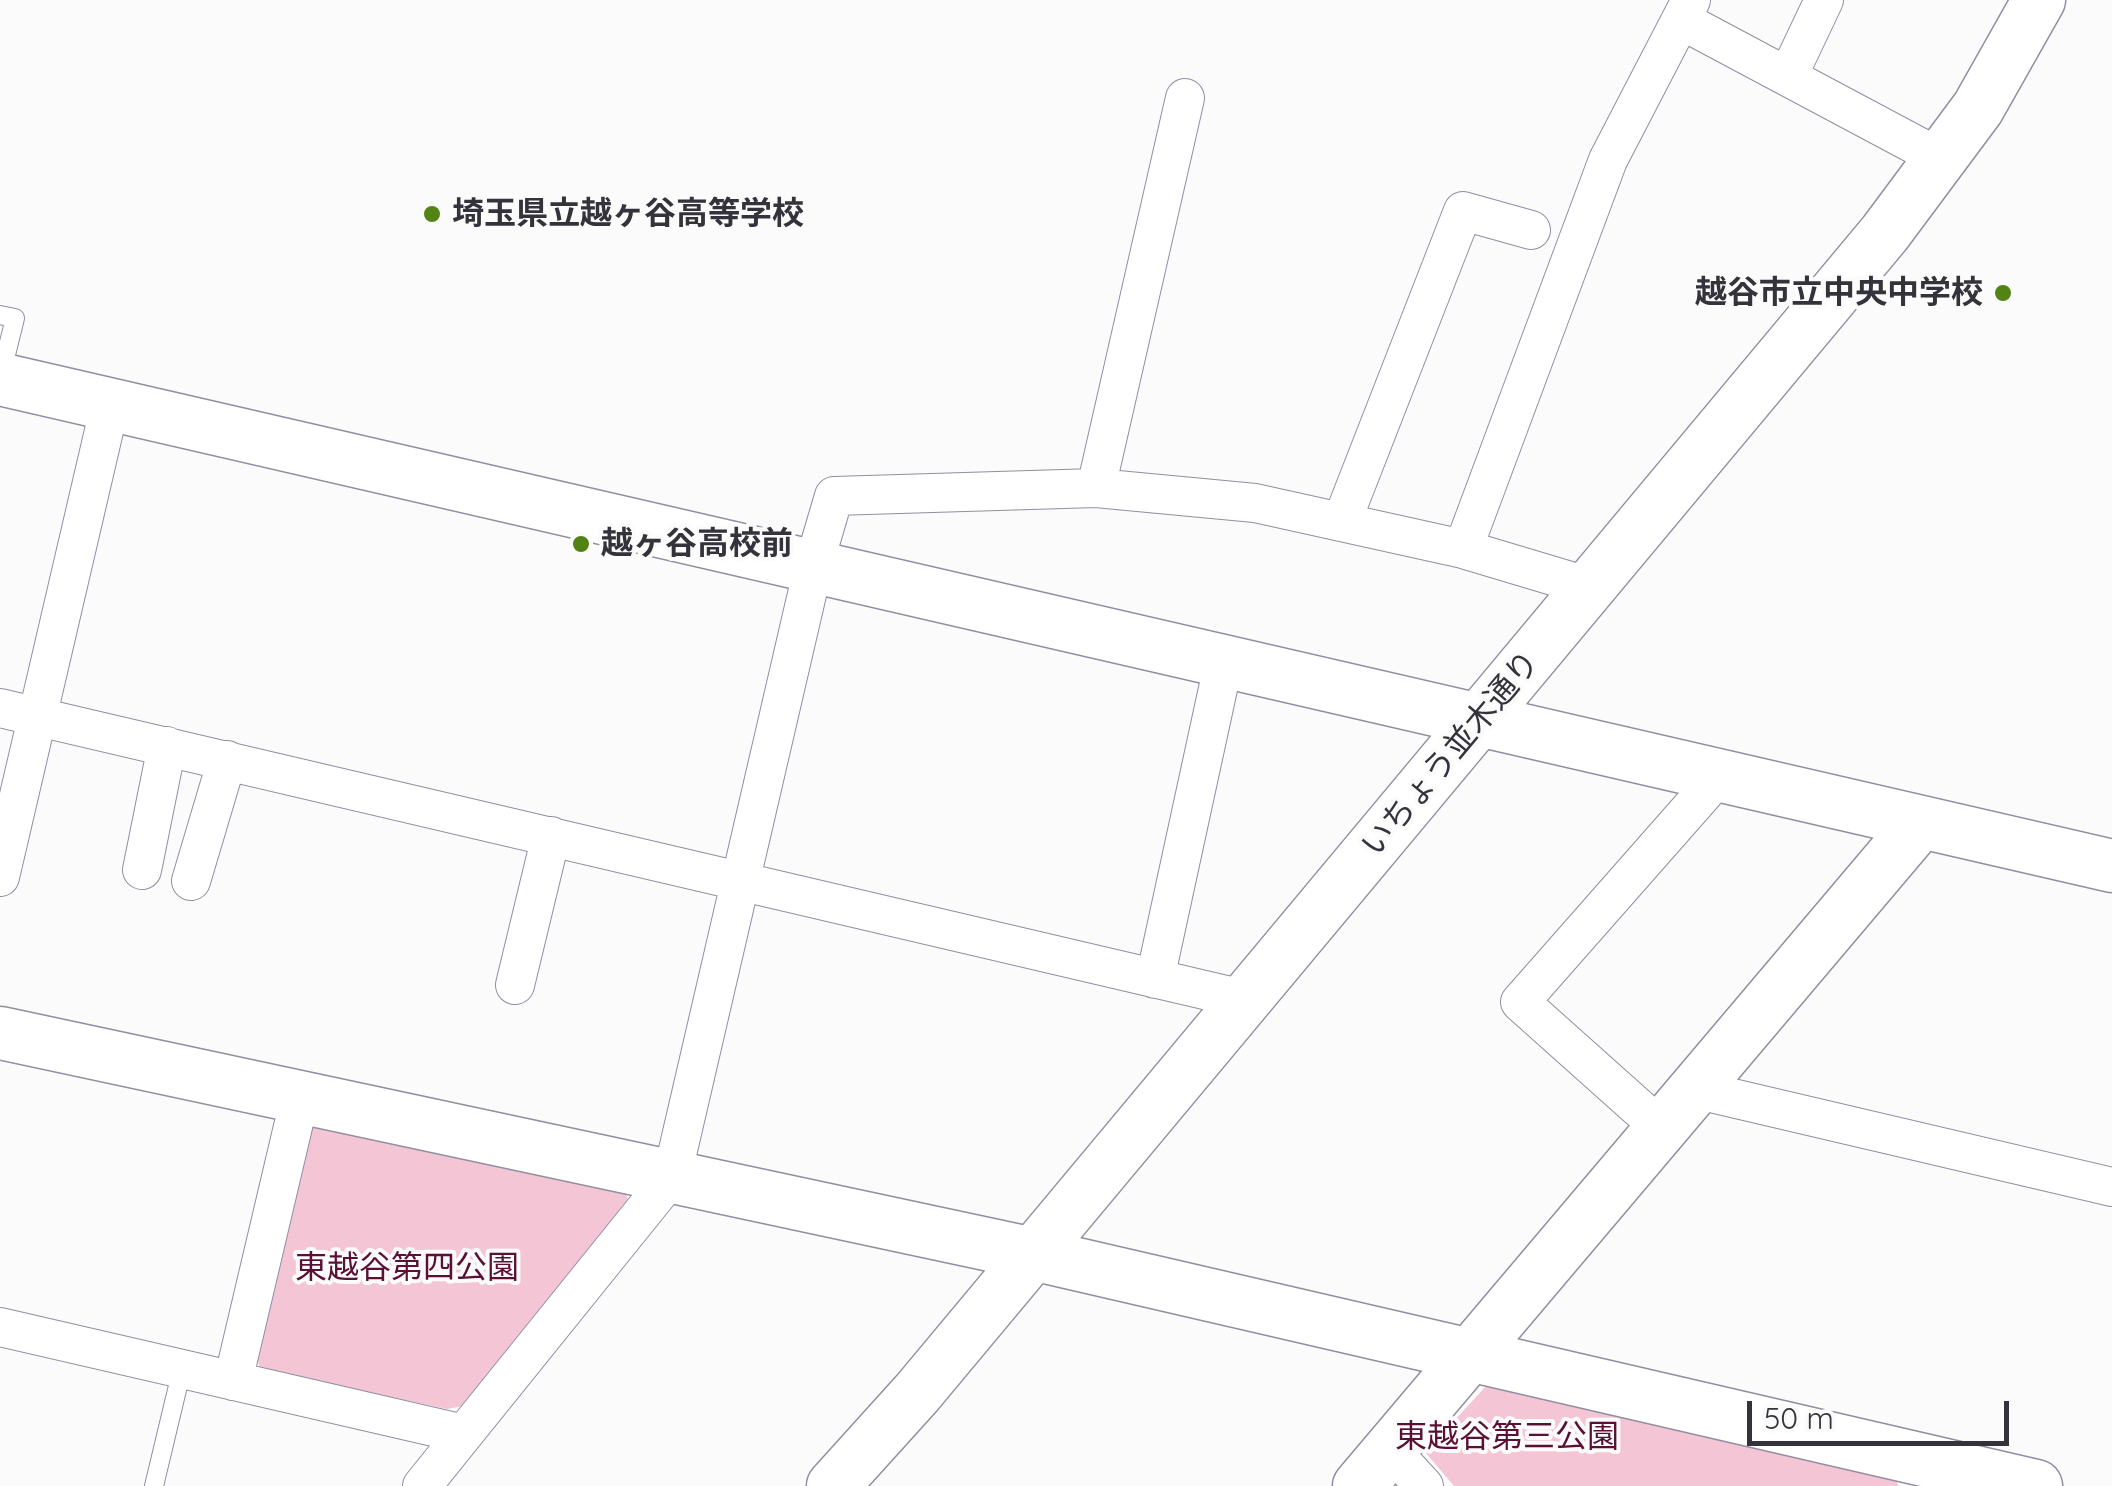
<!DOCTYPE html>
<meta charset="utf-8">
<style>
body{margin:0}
#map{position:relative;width:2112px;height:1486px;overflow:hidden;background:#fbfbfb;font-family:Quicksand,sans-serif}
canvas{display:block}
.scale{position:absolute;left:1747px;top:1401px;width:262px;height:45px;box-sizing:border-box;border:5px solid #34333b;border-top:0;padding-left:12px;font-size:30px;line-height:35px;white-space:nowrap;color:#34333b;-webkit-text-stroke:8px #fbfbfb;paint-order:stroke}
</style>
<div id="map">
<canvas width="2112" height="1486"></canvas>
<div class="scale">50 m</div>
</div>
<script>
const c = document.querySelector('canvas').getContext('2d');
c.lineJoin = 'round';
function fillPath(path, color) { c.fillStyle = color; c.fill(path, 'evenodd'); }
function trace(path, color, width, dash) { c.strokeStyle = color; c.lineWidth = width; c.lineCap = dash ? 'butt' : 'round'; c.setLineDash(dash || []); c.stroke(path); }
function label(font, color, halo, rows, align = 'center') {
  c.font = font + ' Quicksand,"Noto Sans JP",sans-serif'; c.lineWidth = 8; c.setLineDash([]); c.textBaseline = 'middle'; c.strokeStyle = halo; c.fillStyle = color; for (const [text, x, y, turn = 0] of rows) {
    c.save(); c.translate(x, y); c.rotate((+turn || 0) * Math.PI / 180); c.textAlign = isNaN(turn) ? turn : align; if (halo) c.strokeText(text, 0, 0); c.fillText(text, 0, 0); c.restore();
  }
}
fillPath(new Path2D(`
 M308,1122L619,1179L628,1199L468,1405L447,1409L261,1369L254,1354Z
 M1489,1383L1895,1472L1898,1486H1454L1425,1452Z`), '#f4c6d5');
const lane = new Path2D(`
 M0,315L15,318L1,375
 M154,1486L182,1369`);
const street = new Path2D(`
 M1681,20L1940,158
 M1788,76L1824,0
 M1096,488L1185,98
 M1342,521L1463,211L1531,230
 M1463,549L1608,160L1691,0
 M0,708L1243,999
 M142,870L167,746
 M0,877L110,405
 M191,881L227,760
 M1155,979L1224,661
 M515,985L551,836
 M1694,1089L2112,1187
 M1661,1128L1520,1002L1719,776
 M0,1327L464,1434
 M233,1381L300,1097
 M1390,1449L1424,1486
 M422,1486L672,1176L814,564L834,496L1096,488L1255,503L1463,549L1590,587`);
const secondary = new Path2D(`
 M0,379L2112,866
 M0,1033L1033,1254L2036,1486
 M833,1486L917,1393L1885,233L1978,108L2039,0
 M1359,1486L1920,823`);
trace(lane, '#918ea2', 20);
trace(street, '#918ea2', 40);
trace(secondary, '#918ea2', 55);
trace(lane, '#fff', 18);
trace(street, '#fff', 38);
trace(secondary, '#fff', 52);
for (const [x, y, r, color] of [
 [432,214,10,"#538314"],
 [2003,293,10,"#538314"],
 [581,544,10,"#538314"]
]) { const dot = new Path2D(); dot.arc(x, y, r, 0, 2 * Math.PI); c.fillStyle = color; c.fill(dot); trace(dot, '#fbfbfb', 4); }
label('bold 32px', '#34333b', '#fbfbfb', [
 ["埼玉県立越ヶ谷高等学校",452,214],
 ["越谷市立中央中学校",1983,293,"right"],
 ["越ヶ谷高校前",601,544]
], 'left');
label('32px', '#34333b', '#fbfbfb', [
 ["いちょう並木通り",1451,754,-50]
]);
label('32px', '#5a1034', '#fbfbfb', [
 ["東越谷第四公園",407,1268],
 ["東越谷第三公園",1507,1437]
]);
</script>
